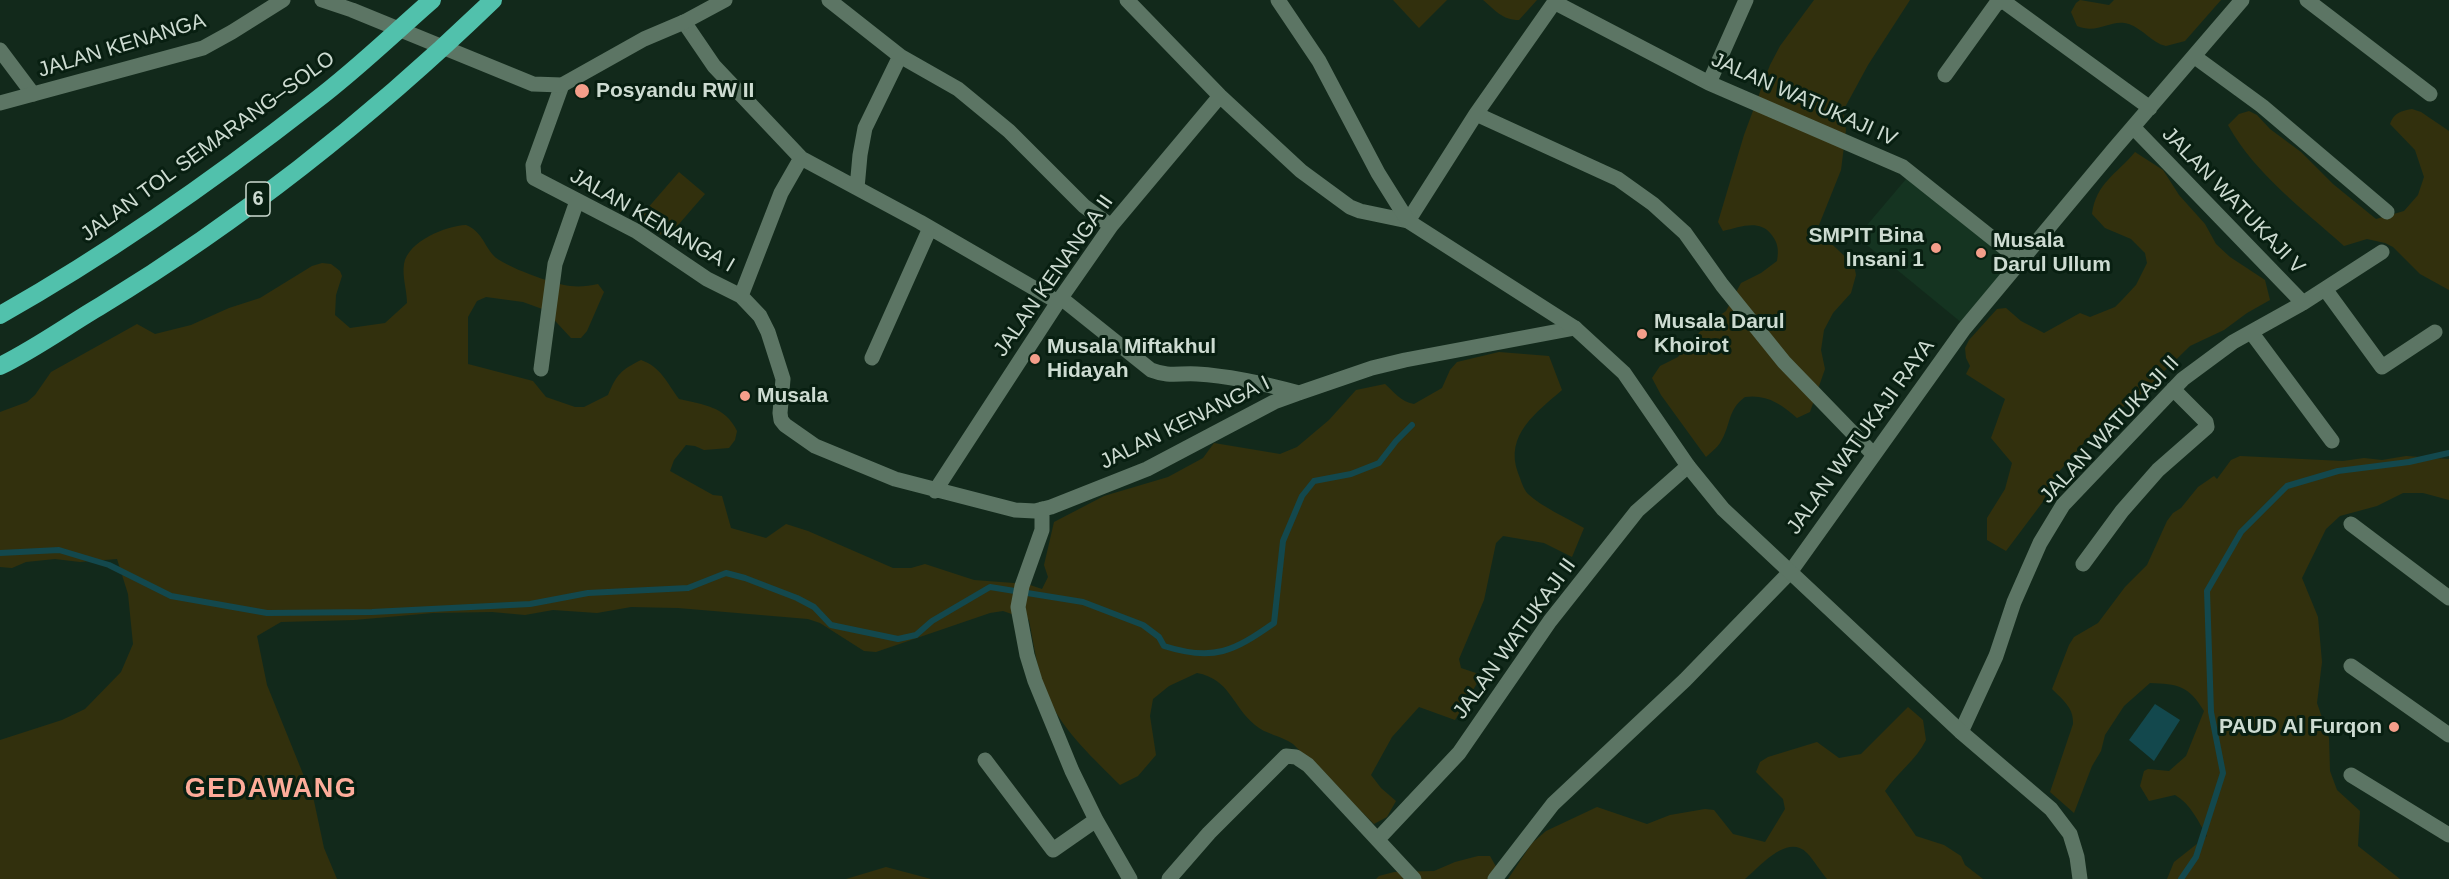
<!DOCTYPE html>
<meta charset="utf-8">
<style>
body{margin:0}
canvas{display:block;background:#12291b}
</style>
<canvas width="2449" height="879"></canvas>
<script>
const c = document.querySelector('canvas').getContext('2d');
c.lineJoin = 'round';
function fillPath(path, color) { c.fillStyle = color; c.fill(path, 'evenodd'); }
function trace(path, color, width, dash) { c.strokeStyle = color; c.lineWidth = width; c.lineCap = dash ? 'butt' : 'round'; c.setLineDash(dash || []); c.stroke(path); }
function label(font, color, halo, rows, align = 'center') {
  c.font = font + ' Arial,sans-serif'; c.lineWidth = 6; c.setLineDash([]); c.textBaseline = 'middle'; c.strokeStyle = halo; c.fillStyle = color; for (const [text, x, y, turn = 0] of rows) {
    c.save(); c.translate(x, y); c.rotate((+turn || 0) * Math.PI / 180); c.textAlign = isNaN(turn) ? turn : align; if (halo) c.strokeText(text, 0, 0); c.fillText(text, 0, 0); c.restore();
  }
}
fillPath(new Path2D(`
 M1912,172L2014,259L1962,323L1857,237Z`), '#153421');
fillPath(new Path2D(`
 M1393,0H1447L1419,28Z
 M1483,0H1537L1519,20C1502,20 1495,10 1483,0Z
 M1814,0H1910L1868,65L1843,111L1846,130L1841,170L1819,225L1821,234L1854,265L1856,275L1851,293L1833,313L1824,330L1821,350L1825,369L1810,412L1797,418C1781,404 1767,394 1745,397C1727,410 1731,426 1720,443C1717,448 1711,452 1706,457L1661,395L1652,378L1660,366L1678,357L1705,326L1726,311L1741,283L1761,273L1777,261C1779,249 1778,243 1771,234C1759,219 1740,227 1723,231L1718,222L1744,135L1770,65L1780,46Z
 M2080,0L2109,5L2114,0H2221L2185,41L2166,46C2152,43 2143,29 2129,24C2110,18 2099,35 2077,26L2071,12L2076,3Z
 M2412,109L2421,112L2449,131V290L2420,274L2393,247L2385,243L2367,239L2344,246C2303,209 2255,174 2228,125L2239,114L2249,111L2257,115L2270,129L2301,152L2333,184L2376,219L2404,211L2418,195L2424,177L2415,150L2390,124C2394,113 2400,111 2412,109Z
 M2135,152L2163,170L2179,195L2205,224L2216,244L2230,257L2265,280L2270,300L2247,313L2224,330L2190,346L2139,396L2130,398L2116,417L2088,438L2057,474L2042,503L2006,551L1987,540V518L2005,489L2012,463L1991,438L2005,399L1966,374L1970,366L1966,358L1965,348L1969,340L1997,309L2006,308L2021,321L2044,333L2080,313L2090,317L2115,307L2122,300L2136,285L2147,263L2145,253L2131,239L2105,228L2092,214C2096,183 2117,174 2135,152Z
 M679,172L705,194L666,239L640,217Z
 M466,225C482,232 483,243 493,255C502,266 556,285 570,286C580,287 589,286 598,284L604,292L587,331L581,338H571L545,310L523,302L486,297L477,301L468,317V364L533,381L546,397L575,407H584L608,395C617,374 621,370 641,360C661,367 667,383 679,399C704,405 725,406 737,431L735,440L729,448L704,450L695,446L686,445L674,460L670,471L713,495L722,496L731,528L766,538L786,524L808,531L893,568H911L925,564L974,580L1027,584L1042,589L1048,577L1044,565L1054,522L1104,496L1168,477L1203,458L1214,443L1280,454L1297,447L1329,420L1356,390L1385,384C1395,393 1400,401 1414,404L1442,388L1450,370L1457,362L1499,352L1549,356L1562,390C1537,412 1504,435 1518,473C1521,480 1523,489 1528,494C1542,507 1567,518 1584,528L1572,557L1544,543L1503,536L1496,543L1484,600L1459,659L1461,668L1482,675L1455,720L1419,707L1392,737L1371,775L1381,788L1396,801L1387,817L1374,824L1293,744C1282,736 1265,734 1255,725C1232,706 1230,679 1197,673L1169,686L1153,699L1150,716L1156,755L1138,776L1120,785C1094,759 1066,734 1049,700C1038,676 1034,646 1029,620L1003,611L990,613L876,652L864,651L820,623L808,619L678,608L631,607L597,613L553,610L525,615L492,612L433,613L354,620L281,622L257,636L267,685L314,801L324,848L337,879H0V740L62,720L85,709L121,672L133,644L128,594L117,559L80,562L55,559L26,562L12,568L0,567V412L27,402L35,395L51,372L137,324L155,334L191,325L229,308L260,298L312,266L322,263L331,264L340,271L342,276L336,295L335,315L350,328L385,323L407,303C407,290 402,277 404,264C408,241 446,226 466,225Z
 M2240,456L2343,461L2364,458L2382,460L2406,456L2449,459V500L2423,493H2403L2377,506L2340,516L2326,529L2302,578L2318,617L2322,662L2317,703L2329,738L2330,771L2337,790L2360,811L2358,846L2400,879H2167L2174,862L2207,836C2198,821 2190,803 2175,795L2149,801L2140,786L2144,771L2148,769L2169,771L2186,756L2204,711C2188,685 2178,684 2150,683L2124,706L2105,735L2101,751L2092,766L2074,813L2050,792L2073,724C2074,708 2063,700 2052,689L2069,645L2074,637L2098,623L2125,587L2147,565L2167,521L2173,513L2181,508L2198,487L2214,476L2217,479L2231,460Z
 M1908,707L1923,720L1926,740C1916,760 1897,773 1885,791L1916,836L1944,845L1961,856L1965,865L1983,879H1827C1820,871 1814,860 1807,853C1787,833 1760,867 1745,879H1508L1532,843L1546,831L1597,807L1647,824L1670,815L1705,809L1714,810L1733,834L1765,842L1785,809L1783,799L1756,772L1760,762L1768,757L1817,742L1839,758L1861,754Z
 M1478,856H1490L1503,879H1376L1379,876L1394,872L1434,871L1455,862Z
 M886,867L931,879H846Z`), '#32300d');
fillPath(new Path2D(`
 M2155,704L2180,720L2154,761L2129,740Z`), '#13484d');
trace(new Path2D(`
 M0,553L59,550L109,565L171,596L267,613L372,612L530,604L588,593L688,588L726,573L745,578L797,598L814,607L831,625L898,639L916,635L932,621L990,587L1083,602L1143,625L1159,637L1164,646C1214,662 1234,651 1274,623L1283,541L1302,496L1314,481L1351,474L1379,463L1396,441L1412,425
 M2181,879L2196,857L2223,773L2211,712L2207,591L2241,532L2287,486L2338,471L2409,462L2449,453`), '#13484d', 6);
trace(new Path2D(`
 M829,0L900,56L865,128L860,155L857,188
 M1127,0L1220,96L1301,171L1350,207L1360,211L1408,221L1476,114L1556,0
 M2307,0L2430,94
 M1554,2L1709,83L1903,167L2021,261
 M684,22L714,66L801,158L920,222L1058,302
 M0,50L33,94
 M900,56L958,89L1009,131L1084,206L1111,226
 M2195,57L2262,106L2387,212
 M1945,75L1996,4L2003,1L2150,108
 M1709,83L1746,0
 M562,85L533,165L534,178L636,231L707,279L741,296L760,316L768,332L783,379L780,413L781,420L785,425L815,446L895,479L1015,510L1035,511L1051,507L1147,469L1274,402L1299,393L1372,368L1405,360L1575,328
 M1476,114L1618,179L1653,204L1685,233L1722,285L1784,362L1874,455
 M2133,127L2303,303
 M2325,289L2382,367L2435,332
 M741,296L781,193L801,158
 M1061,298L1151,370C1169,377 1178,373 1197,374C1231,376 1266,384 1299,393
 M2251,332L2332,441
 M872,358L930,228
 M541,369L555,264L577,201
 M935,491L1058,302L1111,226L1220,96
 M1042,509V530L1022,586L1018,607L1027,655L1035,681L1072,771L1096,820L1130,879
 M2351,524L2449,598
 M2083,564L2122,511L2158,470L2207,427L2206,422L2173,389
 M2351,666L2449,735
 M1961,732L1996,656L2014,602L2040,543L2063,505L2183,379L2233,342L2303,303L2382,252
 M985,760L1053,850L1096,820
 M2351,775L2449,835
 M1378,839L1459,753L1550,621L1637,511L1688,466
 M1169,879L1209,833L1286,756L1296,757L1308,765L1414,879
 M1495,879L1553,804L1685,680L1791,571L1964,329L2114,149L2242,0`), '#5c7564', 15);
trace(new Path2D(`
 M322,0L352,10L533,84L562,85L644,39L684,22L725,0
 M1278,0L1319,61L1378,173L1408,221L1575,328L1624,373L1688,466L1723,509L1961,732L2051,809L2070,834L2077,857L2080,879
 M0,103L203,48L232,32L283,0`), '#5c7564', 15);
trace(new Path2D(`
 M0,315C110,253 215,179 315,101C356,70 393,34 432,0
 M0,366C35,349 68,325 102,305C243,219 374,115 493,0`), '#51c1ac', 18);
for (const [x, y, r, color] of [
 [582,91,8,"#f49e8a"],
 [1936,248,6,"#f49e8a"],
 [1981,253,6,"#f49e8a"],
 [1642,334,6,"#f49e8a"],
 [1035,359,6,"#f49e8a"],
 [745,396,6,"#f49e8a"],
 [2394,727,6,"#f49e8a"]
]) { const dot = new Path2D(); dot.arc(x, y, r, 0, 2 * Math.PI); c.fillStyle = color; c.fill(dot); trace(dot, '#081f11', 2); }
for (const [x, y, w] of [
 [258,199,24]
]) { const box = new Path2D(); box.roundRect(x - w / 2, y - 17, w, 34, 4.5); c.fillStyle = '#081f11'; c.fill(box); trace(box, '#cddbd1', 1.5); }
label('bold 20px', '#cddbd1', null, [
 ["6",258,199]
]);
label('21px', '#cddbd1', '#081f11', [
 ["JALAN KENANGA",122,46,-17],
 ["JALAN WATUKAJI IV",1804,100,24],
 ["JALAN TOL SEMARANG–SOLO",208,147,-36],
 ["JALAN WATUKAJI V",2233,201,46],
 ["JALAN KENANGA I",652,221,30],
 ["JALAN KENANGA II",1054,276,-55],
 ["JALAN KENANGA I",1185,423,-26],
 ["JALAN WATUKAJI II",2110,430,-47],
 ["JALAN WATUKAJI RAYA",1861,437,-54],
 ["JALAN WATUKAJI II",1515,639,-54]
]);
label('bold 21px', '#cddbd1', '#081f11', [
 ["Posyandu RW II",596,91],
 ["SMPIT Bina",1924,236,"right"],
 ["Insani 1",1924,260,"right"],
 ["Musala",1993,241],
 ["Darul Ullum",1993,265],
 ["Musala Darul",1654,322],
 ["Khoirot",1654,346],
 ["Musala Miftakhul",1047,347],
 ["Hidayah",1047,371],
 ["Musala",757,396],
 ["PAUD Al Furqon",2382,727,"right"]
], 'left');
c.letterSpacing = '1.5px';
label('bold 27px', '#fdac9a', '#081f11', [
 ["GEDAWANG",271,790]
]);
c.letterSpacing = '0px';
</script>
